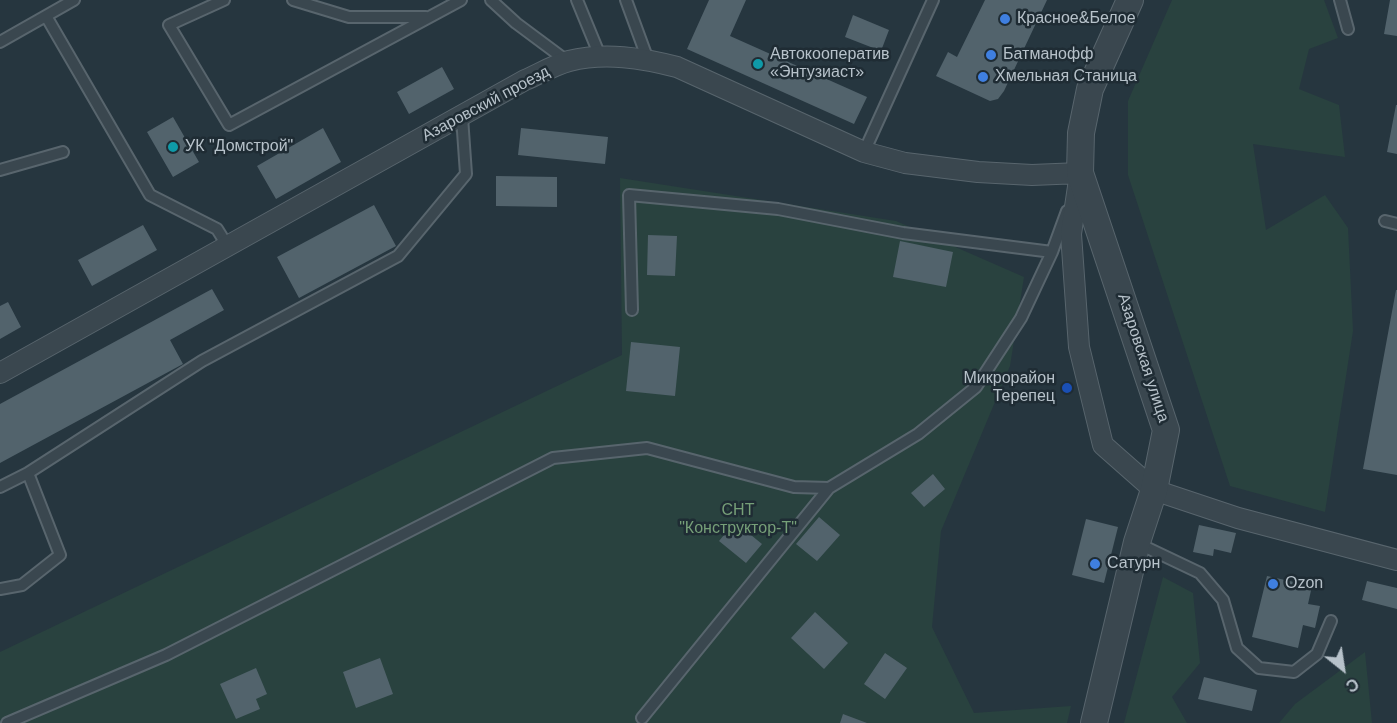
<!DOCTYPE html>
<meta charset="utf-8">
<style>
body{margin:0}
#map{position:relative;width:1397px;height:723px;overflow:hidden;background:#26363f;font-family:Arial,sans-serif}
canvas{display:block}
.north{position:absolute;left:1313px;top:639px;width:60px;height:60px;-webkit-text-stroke:4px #1f2c34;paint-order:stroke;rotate:150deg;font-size:16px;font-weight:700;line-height:24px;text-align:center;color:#b7c2ca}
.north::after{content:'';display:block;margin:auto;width:21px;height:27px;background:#b7c2ca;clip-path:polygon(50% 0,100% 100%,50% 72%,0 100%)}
</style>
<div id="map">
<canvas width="1397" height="723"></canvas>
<div class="north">С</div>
</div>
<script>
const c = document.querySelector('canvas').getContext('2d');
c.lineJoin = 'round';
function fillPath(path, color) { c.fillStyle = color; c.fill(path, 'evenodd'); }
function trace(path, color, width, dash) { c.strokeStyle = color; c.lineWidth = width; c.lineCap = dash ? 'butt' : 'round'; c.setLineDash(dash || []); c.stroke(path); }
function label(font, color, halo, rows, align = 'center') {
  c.font = font + ' Arial,sans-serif'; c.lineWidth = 5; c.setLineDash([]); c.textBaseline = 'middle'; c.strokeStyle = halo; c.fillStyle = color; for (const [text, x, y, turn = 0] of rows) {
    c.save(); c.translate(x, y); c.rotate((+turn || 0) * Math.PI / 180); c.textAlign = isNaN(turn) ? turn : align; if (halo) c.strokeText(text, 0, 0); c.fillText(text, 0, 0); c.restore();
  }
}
fillPath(new Path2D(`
 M1172,0H1324L1338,38L1309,49L1299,89L1339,105L1345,157L1253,144L1266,230L1325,195L1348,228L1353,331L1325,512L1230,486L1128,175V101Z
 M620,178L896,221L1024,277L1010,366L941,531L932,627L974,713L1071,706L1067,723H0V652L622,355Z
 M1163,577L1193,593L1200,663L1172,697L1187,723H1124Z
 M1365,652L1372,723H1279L1295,704Z`), '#29423f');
fillPath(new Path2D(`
 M709,0H746L730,36L867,97L854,124L687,49Z
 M985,0H1047L1004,91L998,99L990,101L936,76L948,52L957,57Z
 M1390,0H1397V36L1384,34Z
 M853,15L889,30L881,51L845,37Z
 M442,67L454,89L409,114L397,92Z
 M1396,105H1397V154L1387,152Z
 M173,117L199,162L173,177L147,132Z
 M323,128L341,162L276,199L257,166Z
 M521,128L608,137L605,164L518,155Z
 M496,176L557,177V207L496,206Z
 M374,205L396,246L299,298L277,257Z
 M143,225L157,250L92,286L78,260Z
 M648,235L677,236L675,276L647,275Z
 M900,241L953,252L946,287L893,277Z
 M212,289L224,310L170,340L183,364L0,463V404Z
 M1396,290H1397V475L1363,469Z
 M8,302L21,327L0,339V306Z
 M631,342L680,347L675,396L626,391Z
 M933,474L945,489L924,507L911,493Z
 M819,517L840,535L817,561L796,544Z
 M1086,519L1118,527L1104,583L1072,575Z
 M735,522L762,544L746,563L719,541Z
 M1199,525L1236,533L1231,553L1214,549L1213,556L1193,552Z
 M1267,576L1312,586L1308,604L1320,606L1315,628L1303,625L1298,648L1252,637Z
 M1367,581L1397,588V609L1362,600Z
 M815,612L848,643L824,669L791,638Z
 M885,653L907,668L885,699L864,684Z
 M380,658L393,694L356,708L343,672Z
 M256,668L267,694L256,699L260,709L236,719L220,684Z
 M1204,677L1257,690L1252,711L1198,699Z
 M843,714L867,723H840Z`), '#52636c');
const service = new Path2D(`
 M224,0L169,25L229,125L461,0
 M293,0L349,17H426
 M491,0L516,23L567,61
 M577,0L600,56
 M626,0L648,60
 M1340,0L1348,29
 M46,16L150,195L217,229L227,245
 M0,42L74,0
 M864,152L933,0
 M0,170L63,152
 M1385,221L1397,224
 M632,310L629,195L778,209L903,233L1052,252
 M0,487L28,473L202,361L398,256L466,174L462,117
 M1137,543L1200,573L1223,600L1237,648L1259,668L1294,672L1317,654L1331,621
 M0,589L22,585L60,555L28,473
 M642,718L829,488L918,434L976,387L1021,318L1052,252L1067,211
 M7,723L166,655L553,458L647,448L794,487L829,488`);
const minor = new Path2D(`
 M0,373L525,80C539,74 554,65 569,61C605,52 642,58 677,67L864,152L905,163L978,172L1032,175L1080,173L1071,234L1079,347L1103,445L1154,490L1238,518L1397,560`);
const tertiary = new Path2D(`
 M1094,723L1137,542L1154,490L1166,430L1080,173L1081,133L1090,89L1130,0`);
trace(service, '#58656d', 14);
trace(minor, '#58656d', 22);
trace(tertiary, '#58656d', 28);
trace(service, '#3a474f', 10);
trace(minor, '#3a474f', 20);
trace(tertiary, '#3a474f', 26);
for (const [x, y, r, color] of [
 [1005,19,6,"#3f7fe0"],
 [991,55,6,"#3f7fe0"],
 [758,64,6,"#0f9aa8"],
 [983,77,6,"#3f7fe0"],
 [173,147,6,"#0f9aa8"],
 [1067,388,6,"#1a4fb4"],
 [1095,564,6,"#3f7fe0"],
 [1273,584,6,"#3f7fe0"]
]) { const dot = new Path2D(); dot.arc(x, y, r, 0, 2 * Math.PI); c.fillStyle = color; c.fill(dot); trace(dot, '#1f2c34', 2); }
label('16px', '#b7c2ca', '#1f2c34', [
 ["Красное&Белое",1017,19],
 ["Автокооператив",770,55],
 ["«Энтузиаст»",770,73],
 ["Батманофф",1003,55],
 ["Хмельная Станица",995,77],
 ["УК \"Домстрой\"",185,147],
 ["Микрорайон",1055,379,"right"],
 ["Терепец",1055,397,"right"],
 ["Сатурн",1107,564],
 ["Ozon",1285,584]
], 'left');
label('16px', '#b7c2ca', '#1f2c34', [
 ["Азаровский проезд",486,104,-28],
 ["Азаровская улица",1143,358,72]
]);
label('16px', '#769f78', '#1f2c34', [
 ["СНТ",738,511],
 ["\"Конструктор-Т\"",738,529]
]);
</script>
